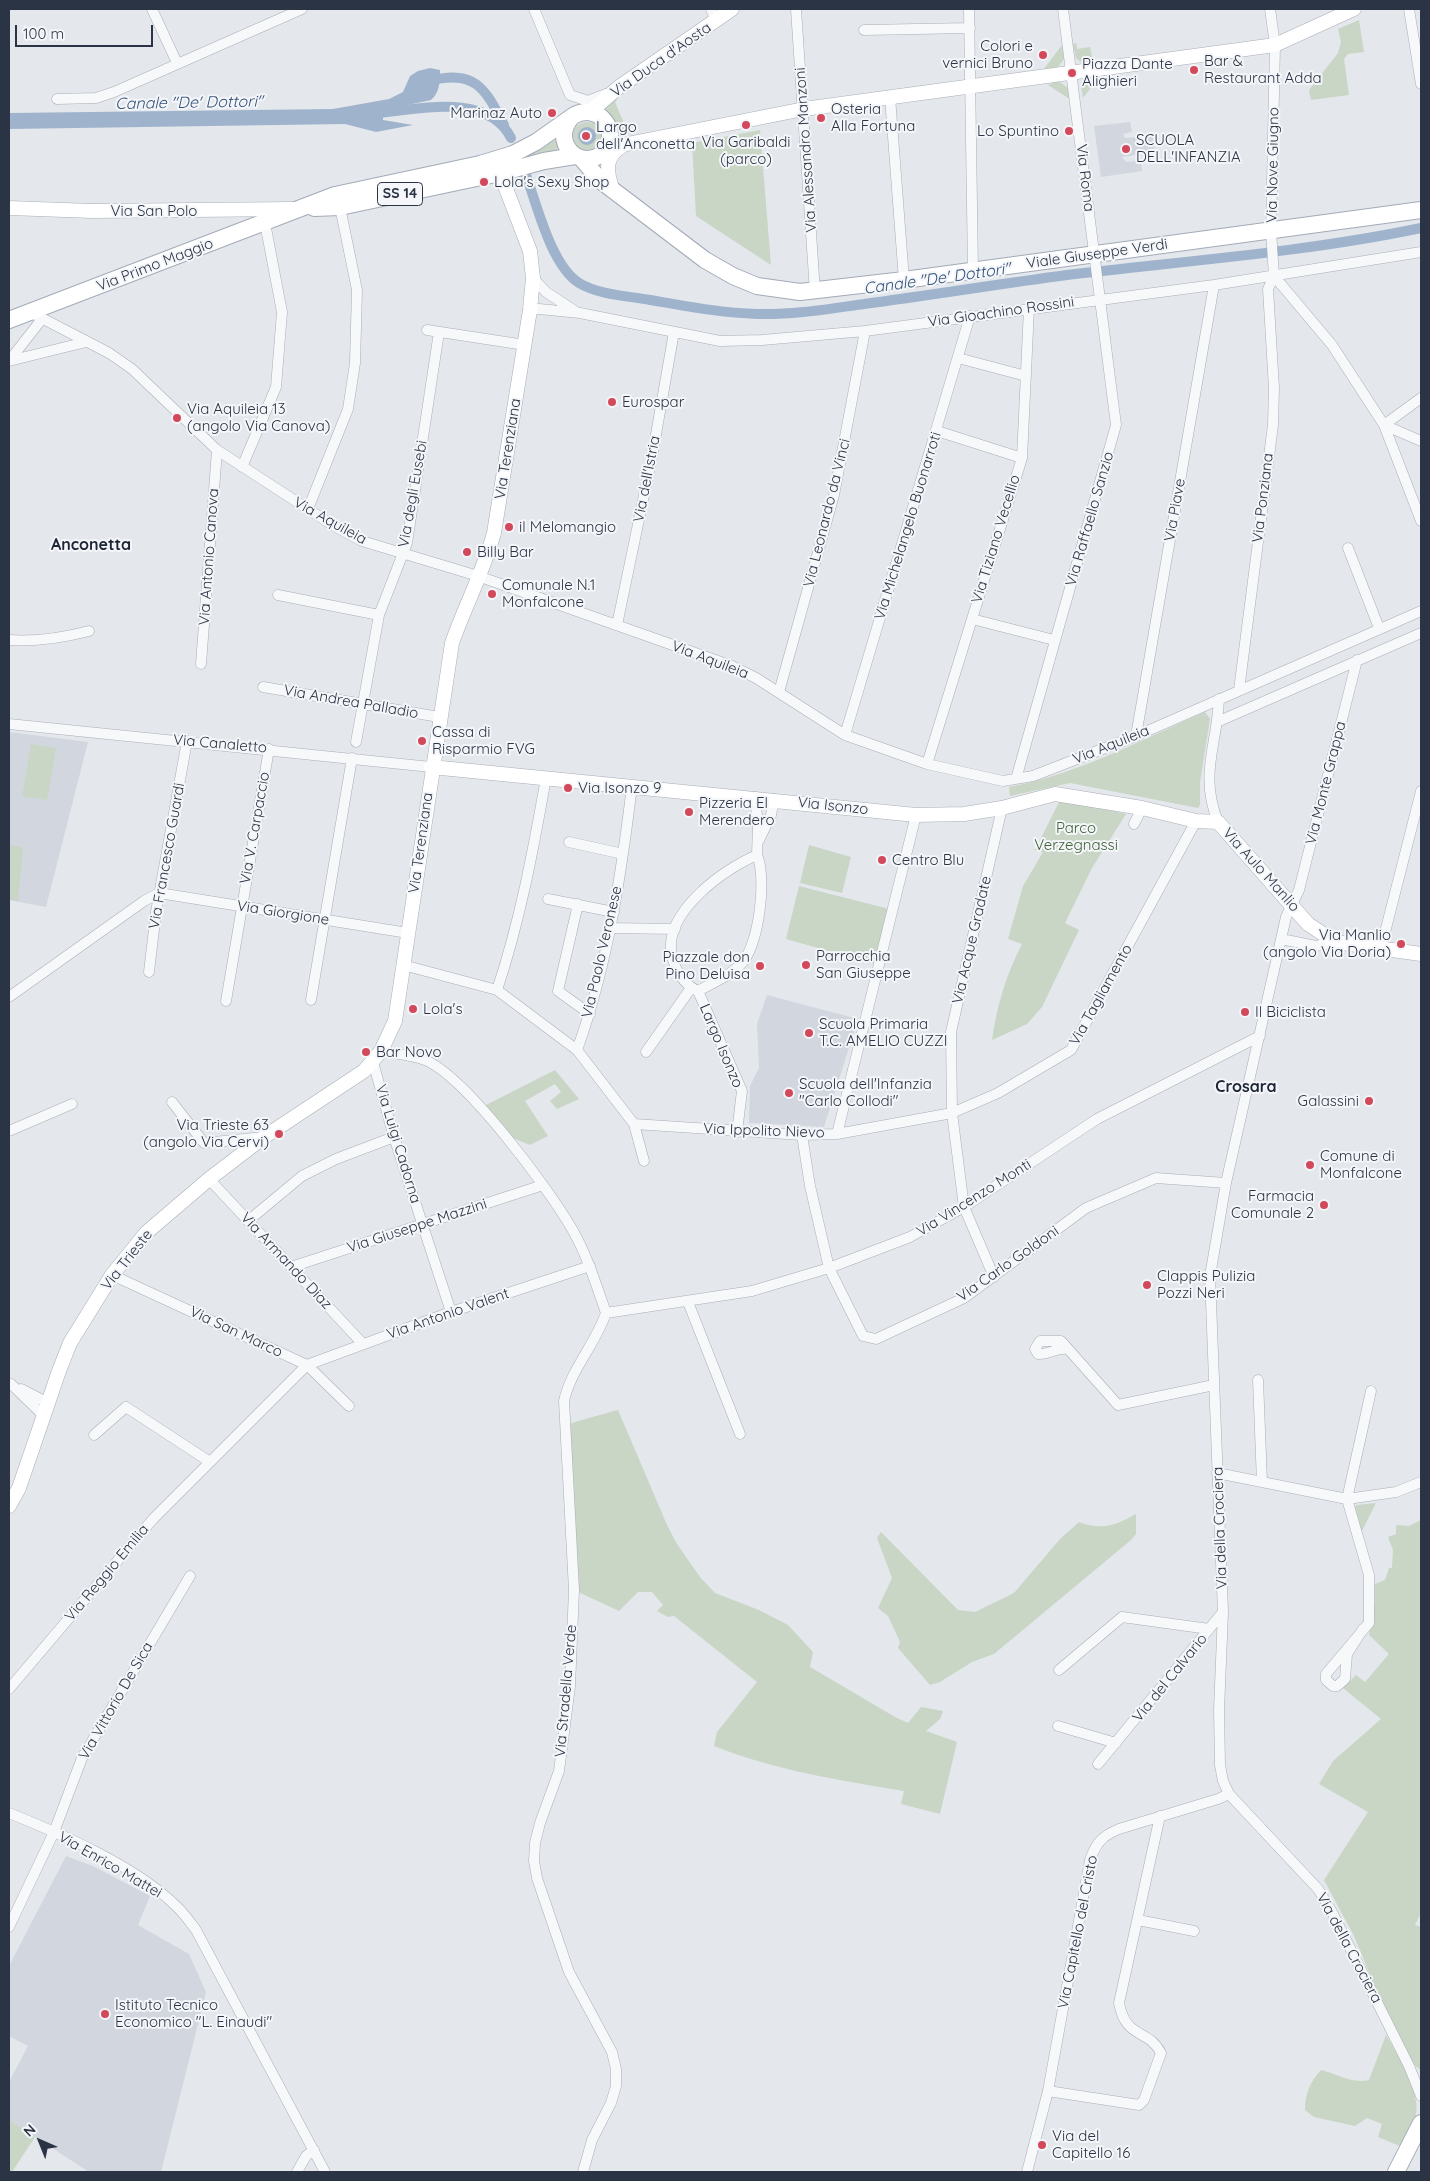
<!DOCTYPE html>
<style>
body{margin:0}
#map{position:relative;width:1430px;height:2181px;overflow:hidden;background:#e4e7ec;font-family:Quicksand,sans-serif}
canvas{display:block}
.frame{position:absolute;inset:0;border:10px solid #2b3445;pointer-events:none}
.north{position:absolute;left:15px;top:2116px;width:50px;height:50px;-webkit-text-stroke:4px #f4f6f9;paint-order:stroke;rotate:316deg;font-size:14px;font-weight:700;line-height:20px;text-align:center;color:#2b3445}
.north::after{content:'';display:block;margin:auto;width:18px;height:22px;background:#2b3445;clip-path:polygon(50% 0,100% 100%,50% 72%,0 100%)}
.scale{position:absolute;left:15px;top:25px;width:138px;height:22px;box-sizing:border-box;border:2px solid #2b3445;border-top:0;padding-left:6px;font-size:15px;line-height:18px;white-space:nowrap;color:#2b3445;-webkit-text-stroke:4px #f4f6f9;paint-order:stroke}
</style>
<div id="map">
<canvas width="1430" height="2181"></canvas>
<div class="frame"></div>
<div class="north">N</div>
<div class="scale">100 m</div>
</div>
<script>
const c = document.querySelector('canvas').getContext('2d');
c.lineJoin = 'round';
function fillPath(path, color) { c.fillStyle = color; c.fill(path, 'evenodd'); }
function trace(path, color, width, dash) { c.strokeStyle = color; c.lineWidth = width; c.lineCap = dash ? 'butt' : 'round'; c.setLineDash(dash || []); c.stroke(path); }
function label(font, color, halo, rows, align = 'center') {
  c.font = font + ' Quicksand,sans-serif'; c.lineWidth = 4; c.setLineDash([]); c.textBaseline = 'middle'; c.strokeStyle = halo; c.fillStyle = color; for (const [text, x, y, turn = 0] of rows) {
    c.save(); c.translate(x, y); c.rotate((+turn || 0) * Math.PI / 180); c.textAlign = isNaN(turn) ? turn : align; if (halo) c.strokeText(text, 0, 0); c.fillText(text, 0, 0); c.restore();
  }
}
fillPath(new Path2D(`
 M1130,122L1132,132L1123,134L1125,138L1153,136L1155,152L1122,157L1126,162L1141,160L1142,171L1101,177L1094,126Z
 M9,732L88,742L46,907L9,900Z
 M767,995L858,1019L824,1127L749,1123L750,1086L759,1068L757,1024Z
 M66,1856L95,1867L150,1896L138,1925L189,1954L206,1992L161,2172H89L9,2120V2082L28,2046L9,2036V1966Z`), '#d2d6de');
fillPath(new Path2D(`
 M1359,20L1364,52L1348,54L1344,59L1349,95L1311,100L1309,90L1338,53L1341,42L1338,29Z
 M1076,43L1077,49L1090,47L1093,62L1083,64L1076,58L1073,44Z
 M1062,45L1064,59L1058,67L1044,69Z
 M1086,77H1099L1083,98L1081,85Z
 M1058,81L1068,88L1071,100L1048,85Z
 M615,97L617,100L615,102L625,126H628L630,134L619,132L605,111L607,105Z
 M573 136a14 14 0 1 1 28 0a14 14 0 1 1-28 0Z
 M760,130L771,265L696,216L692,143Z
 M551,139L556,141L558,148L556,152L523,159Z
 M1205,712L1210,719L1200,782V805L1198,808L1070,783L1010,796L1009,787C1078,774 1141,740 1205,712Z
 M31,744L56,748L47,800L22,796Z
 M1059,802L1080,803L1126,814L1092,868L1065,923L1079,930L1042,1007L1027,1024L992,1040C997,1005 1006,975 1022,944L1008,939L1023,886L1043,852L1035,850Z
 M9,844L23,848L18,901L9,900Z
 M809,845L851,857L842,893L800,883Z
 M799,886L893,910L878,965L786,939Z
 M555,1070L579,1099L557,1109L550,1101L561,1092L555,1084L525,1101L548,1136L530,1145L513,1138L484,1106Z
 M618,1410L667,1525L677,1544L700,1577L715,1593L759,1610L788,1625L813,1652L810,1667L895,1717L908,1723L921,1707L943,1711L940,1719L926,1731L957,1742L940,1814L901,1804L904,1791C839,1780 777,1771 714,1746L717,1732L757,1682L674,1616L668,1617L657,1611L663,1605L652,1592H638L619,1611L574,1590L564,1426C583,1419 600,1415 618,1410Z
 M1376,1503L1362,1531L1354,1513L1355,1507L1357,1505Z
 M1136,1514V1534L1131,1540L994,1654L972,1662L940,1682L930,1685L898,1648L900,1642L888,1616L878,1608L892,1578L877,1538L881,1532L958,1610L975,1612L1014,1593L1060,1539L1079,1522C1100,1531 1117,1525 1136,1514Z
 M1421,1520V1913L1415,1925L1421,1927V2070C1402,2061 1365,1960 1353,1934C1343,1916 1334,1898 1324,1880L1368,1812L1319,1784L1333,1761L1381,1719L1343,1688L1356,1675L1365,1682L1389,1654L1369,1635L1375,1602V1584L1385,1580L1389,1568H1392L1393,1550L1388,1537L1396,1534V1525L1409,1526Z
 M1386,2035C1397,2053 1421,2094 1416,2114C1414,2125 1407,2137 1402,2147L1378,2137L1382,2124L1367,2118L1355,2126L1314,2117L1305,2110C1305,2094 1310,2082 1321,2070C1338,2074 1351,2084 1369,2080Z
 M9,2120L35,2137L12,2172H9Z`), '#c9d6c5');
fillPath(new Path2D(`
 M430,68L440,70C440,80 440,93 431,100L383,110V120L413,125L376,132L345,124L9,129V113L333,109L389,99L403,92L410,76L418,71Z
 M578 136a9 9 0 1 1 18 0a9 9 0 1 1-18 0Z`), '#9fb4cc');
trace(new Path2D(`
 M428,81C475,70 484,86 504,125
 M370,114C412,111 487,90 511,138
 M526,175C537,205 551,265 579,283C599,295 628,296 650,300C685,306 722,313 757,314C793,315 828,309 864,304C932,295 999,284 1067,275C1185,261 1306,252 1421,228`), '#9fb4cc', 10);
const street = new Path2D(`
 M152,9L177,63
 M534,9L570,95L588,101L606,94
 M711,9L716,21
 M796,9L815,292
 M969,9L973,271
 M1270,9L1275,45L1271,231L1274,276L1332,345L1384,425L1421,521
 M1409,9L1421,84
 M864,30L970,28
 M890,97L904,280
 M57,99L96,98L114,92L302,9
 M533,278L546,292L575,311
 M530,310L539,309L580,313L720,341L762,340L865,331L1214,285L1421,252
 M30,312L109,353L132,369L217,450L334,526L362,541L478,576L732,666L756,678L845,735L927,764L1003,781L1033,776L1136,736L1421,611
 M427,330L525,345
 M958,358L1026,376
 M9,361L86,342
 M9,361L42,319
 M1384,425L1421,398
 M1384,425L1421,441
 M937,431L1022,458
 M242,467L276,387L282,312L265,223
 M308,509L348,409L355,363L357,290L340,207
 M1348,548L1379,628
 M278,595L379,615
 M972,619L1054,640
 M617,625L652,457L674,332
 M9,640C37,642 62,638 89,631
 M1357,660L1299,890L1286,917L1226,1183L1210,1276L1223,1612L1219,1710L1220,1765L1223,1781L1229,1794L1318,1889L1332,1912L1409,2066L1421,2096
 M201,664L217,450
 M263,687L439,717
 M1239,690L1273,425L1274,388L1268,289L1274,276
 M779,692L834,495L865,331
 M1217,722L1421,633
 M9,724L431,767
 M845,735L970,316
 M1136,736L1214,285
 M356,742L379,615L407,543L439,332
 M927,764L1022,458L1029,308
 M1016,779L1116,425L1063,9
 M755,797L758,826L757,855
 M1218,822C1199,774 1217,746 1219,699
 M1134,824L1142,808
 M759,840L771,815L774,799
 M569,842L623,854
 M757,855C767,877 759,947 741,964C730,976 712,983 698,991C688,987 679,976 675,966C674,961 671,956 671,951C667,910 724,869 757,855Z
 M548,899L614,912
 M578,904L558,991L590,1014
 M611,928L675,929
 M1281,939L1316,946L1335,942
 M1381,948L1421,791
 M403,965L497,990L577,1050L634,1124L644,1161
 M149,972L156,912L187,741
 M497,990C520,921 533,851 546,778
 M698,991L742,1091L737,1132
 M9,997L144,901L159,893L408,933
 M311,1000L352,758
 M226,1001L269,749
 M577,1050C608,964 621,876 632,786
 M381,1051C395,1054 412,1055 425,1060C466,1077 549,1189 572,1229C587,1255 596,1284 606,1313
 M646,1052L691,988
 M373,1062L394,1137L451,1312
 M172,1102L204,1143L264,1137
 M634,1124L802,1135L837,1134L952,1113L998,1093L1071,1050L1196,821
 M9,1131L72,1104
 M837,1134L916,815
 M802,1135L810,1186L829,1268L863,1336L876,1339L964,1298L1086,1208L1156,1178L1226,1183
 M209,1179L363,1344
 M248,1221L302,1176L336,1159L394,1137
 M291,1267L543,1185
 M112,1275L307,1365L349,1406
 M994,1277L964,1207L952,1113L951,1032L1002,808
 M688,1302L740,1434
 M606,1313L752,1291L829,1268L910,1237L964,1207L1097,1119L1260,1036
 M1068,1349C1057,1347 1049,1355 1038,1354L1035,1349L1040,1341H1061L1118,1405L1214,1385
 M1258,1380L1262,1482
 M11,1384L44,1416
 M21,1389L48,1403
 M94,1435L126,1407L210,1462
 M1217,1473L1347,1499L1396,1492L1421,1482
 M1363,1629L1347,1654L1345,1679L1337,1686H1333L1326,1680V1674L1369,1623V1575L1347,1499L1371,1391
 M1059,1670L1122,1617L1209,1629
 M9,1689L153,1519L307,1365L451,1312L590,1266
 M1058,1726L1116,1743
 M1098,1764L1223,1612
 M9,1813C61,1834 136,1866 176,1906C184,1913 190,1922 196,1930L325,2172
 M1138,1920L1194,1931
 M9,1927L54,1832L82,1758L190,1576
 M1048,2091L1139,2105L1144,2100L1161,2053C1148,2028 1126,2040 1119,2003L1160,1816
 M297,2172L306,2156L314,2150
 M583,2172L592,2140L611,2103L616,2086V2069L612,2052L569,1972L537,1878L534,1861L535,1843L540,1823L559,1771L570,1686L574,1590L564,1401C571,1369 595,1345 606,1313
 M1027,2172L1048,2091L1090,1860C1096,1843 1102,1836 1119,1829L1218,1799L1229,1794`);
const secondary = new Path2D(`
 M590,112L619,87L732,9
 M607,148L804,109L1275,45L1354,9
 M611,185C606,168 606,156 622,146
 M9,208L92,211L294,209
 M431,767L916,815L964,814L1002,808L1055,794L1142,808L1196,821L1218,822L1308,924L1335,942L1421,954
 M9,1506L19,1488L59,1371L70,1343L112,1275L147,1232L209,1179L264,1137L364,1071L381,1051L395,1021L452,643C465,606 484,570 494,533L530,310L533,278L530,251L500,173L505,165`);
const primary = new Path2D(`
 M582,159L601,181L705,260L733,276L757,286L800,292L904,280L1421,210
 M314,208L340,207L500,173L544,161L575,156
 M9,320L335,195L480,164L513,154L536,142L573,116C599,101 623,133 602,154C578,171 551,141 571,118
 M1396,2172L1421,2123`);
trace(street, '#a9aeb7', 11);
trace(secondary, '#a9aeb7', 15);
trace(primary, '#a3abb8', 18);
trace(street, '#f7f8fa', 10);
trace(secondary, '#fff', 14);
trace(primary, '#fff', 16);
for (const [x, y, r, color] of [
 [1043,55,5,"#d1495b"],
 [1194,70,5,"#d1495b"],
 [1072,73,5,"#d1495b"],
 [552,113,5,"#d1495b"],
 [821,118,5,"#d1495b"],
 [746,125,5,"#d1495b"],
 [1069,131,5,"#d1495b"],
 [586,136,5,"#d1495b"],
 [1126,149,5,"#d1495b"],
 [484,182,5,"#d1495b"],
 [612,402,5,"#d1495b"],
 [177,418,5,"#d1495b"],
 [509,527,5,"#d1495b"],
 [467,552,5,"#d1495b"],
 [492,594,5,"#d1495b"],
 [422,741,5,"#d1495b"],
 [568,788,5,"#d1495b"],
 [689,812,5,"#d1495b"],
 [882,860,5,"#d1495b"],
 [1401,944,5,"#d1495b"],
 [806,965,5,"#d1495b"],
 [760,966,5,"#d1495b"],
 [413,1009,5,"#d1495b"],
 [1245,1012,5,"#d1495b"],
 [809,1033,5,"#d1495b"],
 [366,1052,5,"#d1495b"],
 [789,1093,5,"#d1495b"],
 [1369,1101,5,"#d1495b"],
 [279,1134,5,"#d1495b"],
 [1310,1165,5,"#d1495b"],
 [1324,1205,5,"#d1495b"],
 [1147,1285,5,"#d1495b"],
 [105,2014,5,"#d1495b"],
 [1042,2145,5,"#d1495b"]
]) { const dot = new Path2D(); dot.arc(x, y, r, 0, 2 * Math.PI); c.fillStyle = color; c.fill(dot); trace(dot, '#f4f6f9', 2); }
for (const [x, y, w] of [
 [400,194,45]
]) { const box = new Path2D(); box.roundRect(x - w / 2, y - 11.5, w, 23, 4); c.fillStyle = '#f4f6f9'; c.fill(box); trace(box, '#2b3445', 1); }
label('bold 14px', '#2b3445', null, [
 ["SS 14",400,194]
]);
label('15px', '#2b3445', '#f4f6f9', [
 ["Colori e",1033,46,"right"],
 ["vernici Bruno",1033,63,"right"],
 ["Bar &",1204,61],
 ["Restaurant Adda",1204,78],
 ["Piazza Dante",1082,64],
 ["Alighieri",1082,81],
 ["Osteria",831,109],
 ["Alla Fortuna",831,126],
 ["Marinaz Auto",542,113,"right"],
 ["Largo",596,127],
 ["dell'Anconetta",596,144],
 ["Lo Spuntino",1059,131,"right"],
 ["SCUOLA",1136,140],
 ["DELL'INFANZIA",1136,157],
 ["Via Garibaldi",746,142,"center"],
 ["(parco)",746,159,"center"],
 ["Lola's Sexy Shop",494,182],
 ["Eurospar",622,402],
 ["Via Aquileia 13",187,409],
 ["(angolo Via Canova)",187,426],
 ["il Melomangio",519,527],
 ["Billy Bar",477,552],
 ["Comunale N.1",502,585],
 ["Monfalcone",502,602],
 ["Cassa di",432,732],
 ["Risparmio FVG",432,749],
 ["Via Isonzo 9",578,788],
 ["Pizzeria El",699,803],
 ["Merendero",699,820],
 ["Centro Blu",892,860],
 ["Via Manlio",1391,935,"right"],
 ["(angolo Via Doria)",1391,952,"right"],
 ["Parrocchia",816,956],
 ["San Giuseppe",816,973],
 ["Piazzale don",750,957,"right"],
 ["Pino Deluisa",750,974,"right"],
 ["Lola's",423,1009],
 ["Il Biciclista",1255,1012],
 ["Scuola Primaria",819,1024],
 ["T.C. AMELIO CUZZI",819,1041],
 ["Bar Novo",376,1052],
 ["Scuola dell'Infanzia",799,1084],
 ["\"Carlo Collodi\"",799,1101],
 ["Galassini",1359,1101,"right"],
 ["Via Trieste 63",269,1125,"right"],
 ["(angolo Via Cervi)",269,1142,"right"],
 ["Comune di",1320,1156],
 ["Monfalcone",1320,1173],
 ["Farmacia",1314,1196,"right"],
 ["Comunale 2",1314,1213,"right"],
 ["Clappis Pulizia",1157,1276],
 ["Pozzi Neri",1157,1293],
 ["Istituto Tecnico",115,2005],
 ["Economico \"L. Einaudi\"",115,2022],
 ["Via del",1052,2136],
 ["Capitello 16",1052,2153]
], 'left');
label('15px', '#2b3445', '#f4f6f9', [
 ["Via Duca d'Aosta",661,60,-35],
 ["Via Alessandro Manzoni",806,150,-94],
 ["Via Nove Giugno",1273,165,-89],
 ["Via Roma",1085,178,83],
 ["Via San Polo",154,211],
 ["Viale Giuseppe Verdi",1097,254,-8],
 ["Via Primo Maggio",155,265,-21],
 ["Via Gioachino Rossini",1001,312,-8],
 ["Via Terenziana",508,449,-81],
 ["Via dell'Istria",647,479,-79],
 ["Via degli Eusebi",413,494,-80],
 ["Via Ponziana",1263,498,-83],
 ["Via Piave",1175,510,-80],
 ["Via Leonardo da Vinci",827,513,-76],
 ["Via Raffaello Sanzio",1090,519,-74],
 ["Via Aquileia",330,521,29],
 ["Via Michelangelo Buonarroti",908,526,-73],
 ["Via Tiziano Vecellio",996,539,-73],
 ["Via Antonio Canova",209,557,-86],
 ["Via Aquileia",710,660,21],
 ["Via Andrea Palladio",351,702,10],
 ["Via Canaletto",220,744,5],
 ["Via Aquileia",1111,745,-22],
 ["Via Monte Grappa",1326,783,-76],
 ["Via Isonzo",833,806,6],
 ["Via V. Carpaccio",255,828,-80],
 ["Via Terenziana",421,843,-82],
 ["Via Francesco Guardi",167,856,-80],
 ["Via Aulo Manlio",1261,870,48],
 ["Via Giorgione",283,913,9],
 ["Via Acque Gradate",972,940,-77],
 ["Via Paolo Veronese",602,952,-77],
 ["Via Tagliamento",1101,995,-61],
 ["Largo Isonzo",721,1046,67],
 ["Via Ippolito Nievo",764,1131,2],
 ["Via Luigi Cadorna",398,1144,73],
 ["Via Vincenzo Monti",974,1198,-32],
 ["Via Giuseppe Mazzini",417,1226,-18],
 ["Via Trieste",127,1260,-52],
 ["Via Armando Diaz",286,1261,47],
 ["Via Carlo Goldoni",1008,1264,-35],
 ["Via Antonio Valent",448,1314,-19],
 ["Via San Marco",236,1332,25],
 ["Via della Crociera",1220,1528,-92],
 ["Via Reggio Emilia",107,1573,-50],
 ["Via del Calvario",1170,1678,-51],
 ["Via Stradella Verde",566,1691,-85],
 ["Via Vittorio De Sica",116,1701,-60],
 ["Via Enrico Mattei",110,1865,30],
 ["Via Capitello del Cristo",1078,1932,-79],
 ["Via della Crociera",1349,1948,62]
]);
label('15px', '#3f6138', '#f4f6f9', [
 ["Parco",1076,828],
 ["Verzegnassi",1076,845]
]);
label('italic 16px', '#34527a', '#f4f6f9', [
 ["Canale \"De' Dottori\"",189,103,-1],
 ["Canale \"De' Dottori\"",937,279,-8]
]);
label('bold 16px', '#1d2536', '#f4f6f9', [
 ["Anconetta",91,545],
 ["Crosara",1246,1087]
]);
</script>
